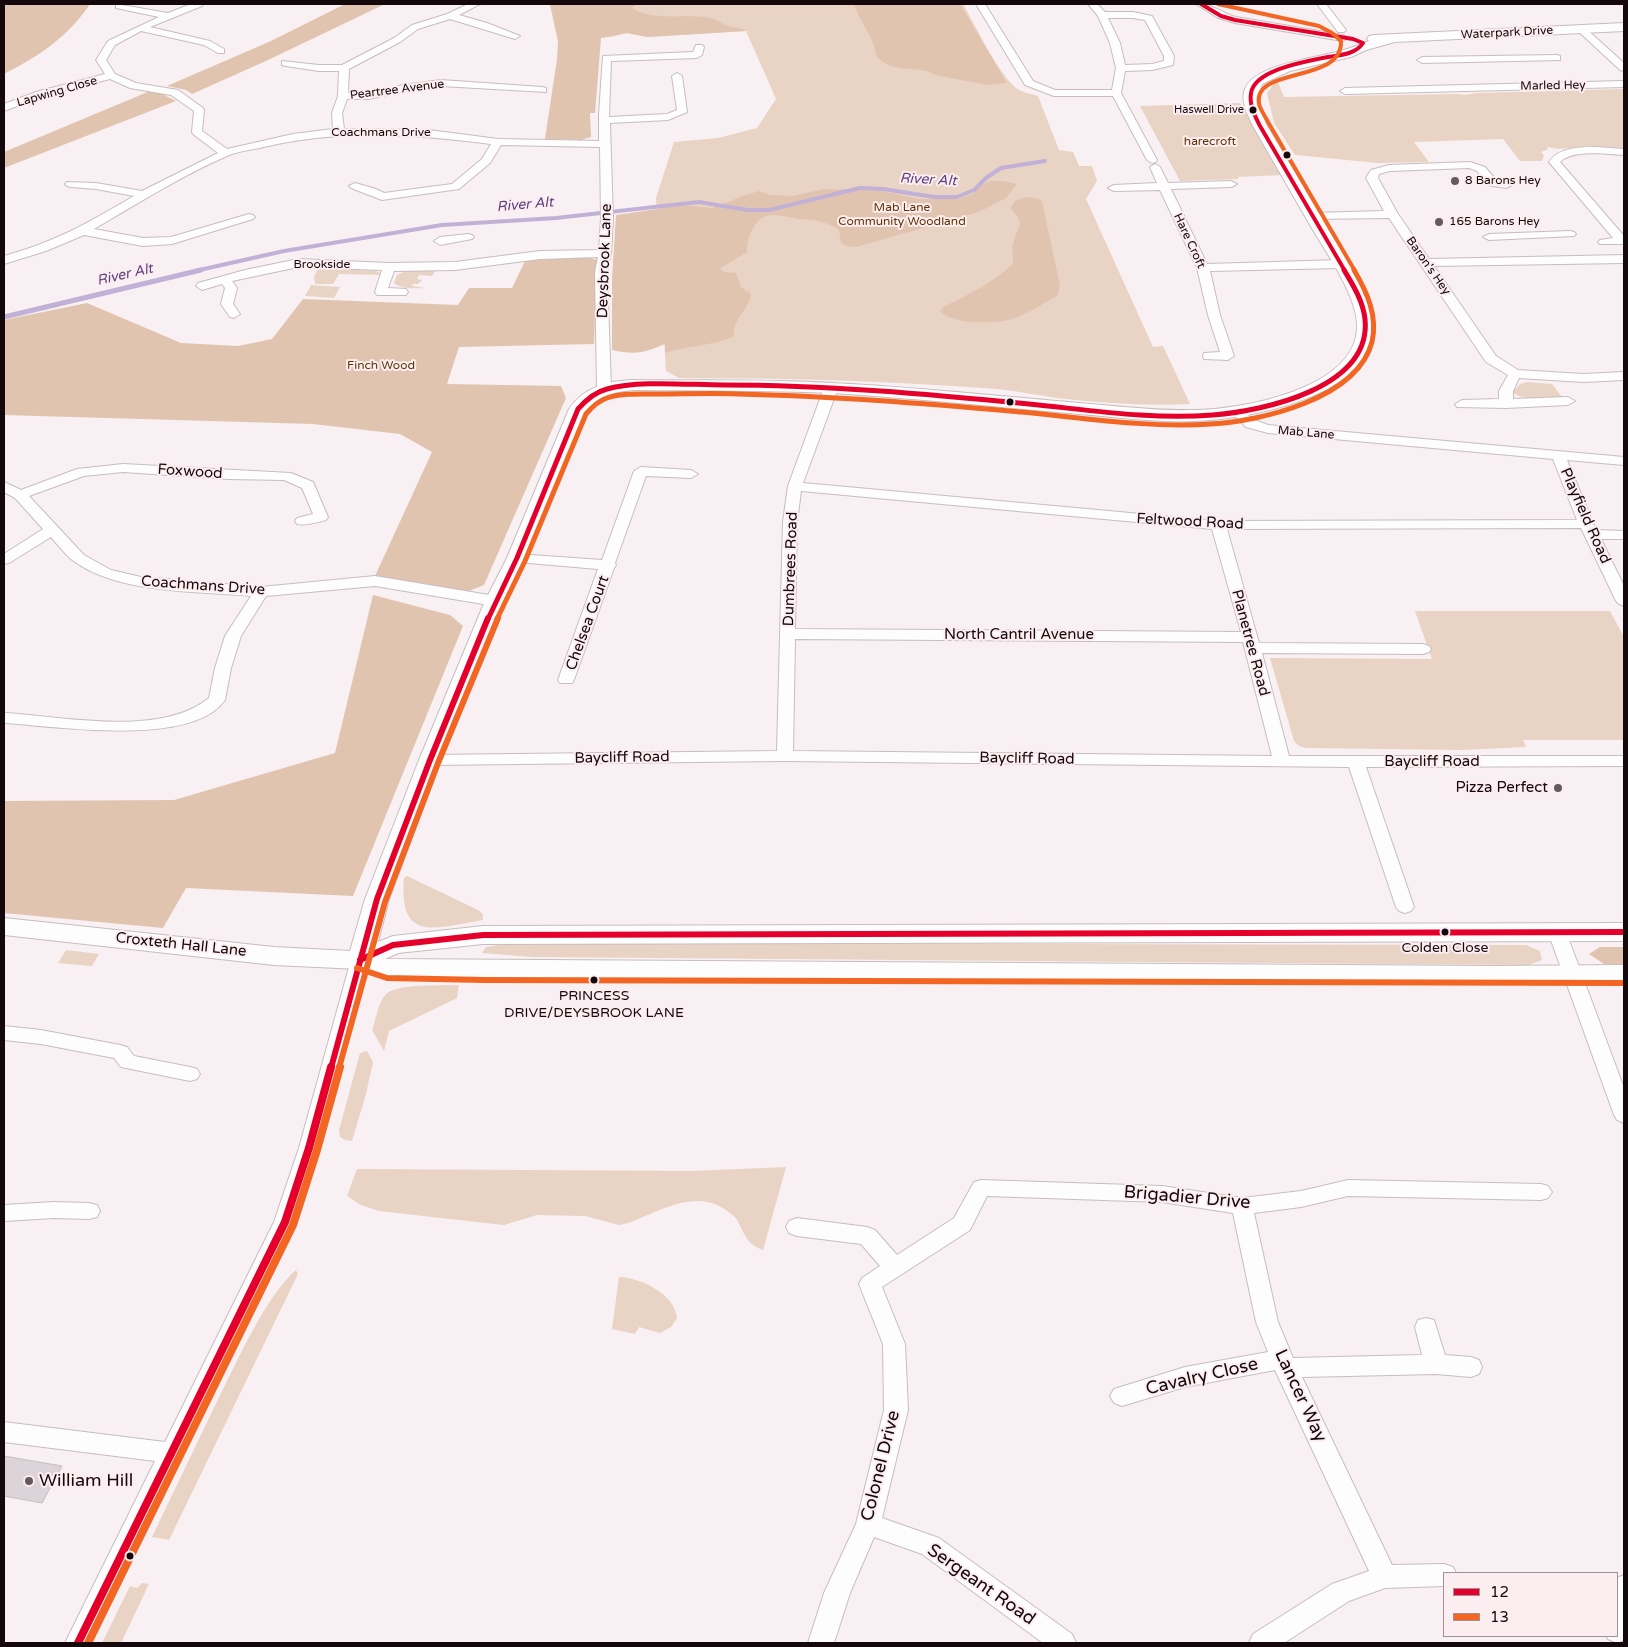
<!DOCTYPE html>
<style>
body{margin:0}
#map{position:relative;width:1628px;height:1647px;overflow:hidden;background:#f8f0f2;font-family:"Varela Round",sans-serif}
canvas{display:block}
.frame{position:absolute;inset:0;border:5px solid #14080c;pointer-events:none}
.legend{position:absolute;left:1443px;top:1572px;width:175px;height:65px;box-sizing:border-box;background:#fcedf0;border:1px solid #9f9195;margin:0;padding:6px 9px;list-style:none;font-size:15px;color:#14080c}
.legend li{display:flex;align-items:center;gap:10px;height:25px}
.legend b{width:25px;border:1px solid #9f9195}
</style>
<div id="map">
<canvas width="1628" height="1647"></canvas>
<div class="frame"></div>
<ul class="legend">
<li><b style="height:6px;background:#e4002b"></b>12</li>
<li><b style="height:6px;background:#f26522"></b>13</li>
</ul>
</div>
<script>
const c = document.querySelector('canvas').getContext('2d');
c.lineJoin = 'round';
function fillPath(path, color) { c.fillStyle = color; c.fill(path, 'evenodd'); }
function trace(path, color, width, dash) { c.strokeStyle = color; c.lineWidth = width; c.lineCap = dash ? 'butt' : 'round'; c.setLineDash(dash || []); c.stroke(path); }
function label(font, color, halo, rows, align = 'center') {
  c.font = font + ' "Varela Round",sans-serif'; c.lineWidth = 4; c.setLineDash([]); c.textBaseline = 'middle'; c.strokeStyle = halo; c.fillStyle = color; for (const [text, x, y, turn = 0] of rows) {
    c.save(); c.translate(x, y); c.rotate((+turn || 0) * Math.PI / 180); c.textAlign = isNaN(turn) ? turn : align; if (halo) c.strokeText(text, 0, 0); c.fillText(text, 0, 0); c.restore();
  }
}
fillPath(new Path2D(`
 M550,4H963C975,25 1000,78 1019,90C1025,93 1032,94 1038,96L1059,150L1073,152L1079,166H1092L1097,181L1086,199L1153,347L1163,346L1190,404C1146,406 1101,403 1057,398C1037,395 1017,391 997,389C891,381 785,378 679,378L666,371L656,198L674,142L718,138L757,128L776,99L746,31L647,37L627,33L611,37L558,41Z
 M1277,80L1284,97L1458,94L1466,95L1475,93L1624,89V148L1591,146L1559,149L1547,147L1548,149L1541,152L1544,155L1542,161H1520L1503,139L1414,142L1429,162L1378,163L1295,155L1274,123L1267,93Z
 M1240,103L1281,175L1238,177V179L1180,181L1140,106Z
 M318,268L376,271L384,275L339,274L333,284H315L314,277Z
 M406,271H435L432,276L419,275L417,279L422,280L418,284H413L412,286L425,288C414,288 403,290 394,283L397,275Z
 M311,285L340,287L334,298L305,296Z
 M1527,382L1552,384L1562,397C1547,398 1525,403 1513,392L1520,384Z
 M1415,611H1610L1624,637V740H1523L1526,747L1463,750L1306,748L1299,746L1294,741L1270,658L1432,659Z
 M407,876L478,910L483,914V920C438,927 398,945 404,878Z
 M513,943L1526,945L1540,951L1542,960L1529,965L533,957L482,953L486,947Z
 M66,950L99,954L92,966L58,963Z
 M459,985L457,998L389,1031L384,1051L372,1030C376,1020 378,1002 386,994C399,983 442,986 459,985Z
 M367,1051L373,1062L366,1094L352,1141L345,1140L340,1137L339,1130L360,1053Z
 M786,1167L763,1250C746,1244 745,1234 737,1220C735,1216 730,1213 726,1210C694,1188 659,1212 628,1223L619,1225L585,1216L537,1215L504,1225L379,1211L361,1205L347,1196L357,1169L692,1171Z
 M296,1270L298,1274L169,1540L152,1537C175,1489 198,1441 221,1393C239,1358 266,1296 296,1270Z
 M619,1277C641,1278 675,1294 677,1318L671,1327L660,1333L639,1327L635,1334L612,1329Z
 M142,1583L149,1584L121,1643H102L130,1586L137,1588Z`), '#e9d3c4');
fillPath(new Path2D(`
 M4,4H90C68,37 39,56 4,74Z
 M345,4H385L266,61L192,94L186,90L167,86L271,41Z
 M550,4H637L632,8C655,22 684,13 709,18C716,19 721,23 727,26C734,28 741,26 746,31L647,37L627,33L601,38L595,113H590L591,137L581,140L545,139L557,59L558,41Z
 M854,4H960L1007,83L988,85L935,75C914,63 897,77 876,56C876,40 859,21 854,4Z
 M150,91L162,94L176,101L4,168V152Z
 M991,181H1003L1017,184L1006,198L979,212L856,247L847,246L841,243L839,230C827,221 814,220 799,219C779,216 763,208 752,230C748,238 747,243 747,252L719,269L725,272L736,273L741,287L751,294C749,310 732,320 734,336C709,347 690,345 665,353V344C644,353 635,355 612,350V279L616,215L685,205L713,208L743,196L759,191L770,195L792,196L824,189L862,190L882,191L919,199H959L972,194L983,184Z
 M1027,197L1036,198L1042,201L1060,286L1057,296C1042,304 1025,316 1008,320C991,324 951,324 940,311L943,307C967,295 993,283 1013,264C1014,257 1011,250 1013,244C1017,225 1028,226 1010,208L1016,200Z
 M586,257L597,260L594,344L459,347L447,384L561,386L566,398L484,585L469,591L375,576L432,452L400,434L313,424L4,415V320L87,303L181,343L238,346L272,339L303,299L458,305L469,288H512L525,261Z
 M373,595L450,615L463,626L353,896L186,888L163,928L4,913V801L174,800L335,753Z
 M1600,947H1624V964H1604L1589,954Z`), '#e1c4af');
trace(new Path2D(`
 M195,271L284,251L442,225L556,218L699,202L748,210H769L860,188L883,189L934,197H957L974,190L986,178L1001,168L1045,161`), '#c1b1d6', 4);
trace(new Path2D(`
 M4,317L201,270`), '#c1b1d6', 5);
const building = new Path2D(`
 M4,1456L62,1466L42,1503L4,1496Z`);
fillPath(building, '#dcd4d9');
trace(building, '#c6bdc3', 1);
const street = new Path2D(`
 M116,4L168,13L191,4H203L202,6L150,27L210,41L224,49V53H218L204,45L141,31L115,45L106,60L115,74L136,83L178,90L203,108L204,110L202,131L227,149L293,134L333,129L332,113L338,96L339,71H319L286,66L282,65V61L319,65H342L394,38L412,25L447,14L468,4H480L459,15L487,23L520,36L515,39L450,19L418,29L400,42L349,69L348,93H369L403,85L441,80L542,87L546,88V92L441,86L403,91L369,99H347L342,113L344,129L429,130L498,139L599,141V114L603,56L693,52L696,45H702L704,47L702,55L697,58L611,61L609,117L667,114L677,110L672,76L677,73L682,76L687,112L668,120L610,123L613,219L611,253L607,272L611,388L609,391H599L597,388L595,272L598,257L540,259L455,270L394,271L388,288L406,289L408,292L406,295H377L375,292L382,270L298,267L232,281L237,288L233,304L240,314L234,318L230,317L221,304L225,288L222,284L202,290L196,286L198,283L245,270L298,259L389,263L455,262L540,251L599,250L601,219L600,147L501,145L490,163L459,189L382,200L351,188L349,186L355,183L376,189L384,193L452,184L482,159L491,144C415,134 339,129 264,147C252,150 238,151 227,156C181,176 137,204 94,229L143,238L171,237L249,214L253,215L255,217L253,219L172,244L143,246L84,235L46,251L4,264V256C55,242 88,223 134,196L96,189L71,187L67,186L65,184L67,182L96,183L142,191L218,153L193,134L192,132L194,111L171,95L130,88L110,79L44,96L4,111V104L36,92L105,74L96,60L108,41L159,17L116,8Z
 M976,4H985L1033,81L1055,90H1112L1116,68L1110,43L1098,16L1088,4H1097L1105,12H1133L1152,16L1174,56L1173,65L1152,70L1125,71L1121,93L1157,160L1156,162L1152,163L1147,160L1113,96H1054L1025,85ZM1108,18H1133L1145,20L1164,56V61L1152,64L1125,65L1120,43Z
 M1196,4C1211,3 1222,13 1236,17L1343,35L1348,38L1343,41L1235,23L1218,18Z
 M1317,4H1326L1346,30L1344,32H1338Z
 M1581,26L1584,27L1624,63V71L1620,70L1578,31V27Z
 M1557,55L1560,56V60L1422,63L1417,60L1422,57Z
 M1624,81V87L1345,94L1340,91L1345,88Z
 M1597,147L1624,149V155C1607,154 1572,149 1560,162L1624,236V244H1600L1598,242L1600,240L1613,238L1549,162C1559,147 1580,147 1597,147Z
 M1470,162L1485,167L1496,180L1510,183L1512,185L1506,188L1488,185L1477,171L1469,168L1390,171L1379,174L1378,178L1398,214L1429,259L1624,255V263L1434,266L1496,356L1518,370L1583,374L1624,372V380L1583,382L1519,378L1513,391V399L1568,397L1575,401L1568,405L1506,408L1457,407L1455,404L1462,400L1499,399V391L1508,375L1486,362L1389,218L1312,219L1306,216L1312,213L1384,211L1366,178L1371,170L1389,165Z
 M1155,164L1160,167L1168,183L1231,181L1237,184L1231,187L1171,189L1207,264L1340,260L1346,264L1340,268L1210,271L1220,315L1234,356L1228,360L1204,359L1203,356L1204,353L1220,352L1208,315L1197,268L1160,190L1114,191L1108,188L1114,185L1157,183L1150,167Z
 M1570,231L1574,232L1576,234L1574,236L1489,240L1483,237L1489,234Z
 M468,234L472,235L474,237L472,239L440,245L434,241L440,237Z
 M831,384L838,388L803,483L1218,521L1577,520L1553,459L1268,433L1246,427L1231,412L1233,409H1243L1252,419L1268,425L1624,457V465L1567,460L1596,530L1624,531V539H1601L1624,586V606L1619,604L1616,601L1581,528L1227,529L1259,643L1423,644L1429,646L1431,649L1429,652L1423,654L1262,653L1289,756H1624V766L1366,767L1414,907L1411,911L1405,913L1399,911L1396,907L1349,767L785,761L430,765L424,764L422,760L424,756L430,755L777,751L783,522L788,486L824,388ZM801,491L1212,529L1241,632L795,629L797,522ZM795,639L1243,642L1272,756L793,751Z
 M123,464L291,473L313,482L328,517L326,520C317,522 306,526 297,524L295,521L297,518L313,514L302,488L284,480L229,479L123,472L84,476L29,496L84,555L111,570L141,577L261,587L375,576L495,596L500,598L503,601L500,604L495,606L375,586L266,596L241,636L231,668L225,700C192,748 55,726 4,723V713C63,716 160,738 209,698L215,668L225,636L251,596C197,591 120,594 75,562C66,556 58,545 51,537L9,563L4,564V554L43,529L15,498L4,492V482L21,490L77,469Z
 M641,467L691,470L698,474L691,478L646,476L615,563L616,565L614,568L574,680L572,683H560L558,680L598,569L517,562L512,561L510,558L512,555L517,554L602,560L634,471Z
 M1557,926L1564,928L1566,932L1624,1088V1123L1617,1120L1614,1115L1548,932L1550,928Z
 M360,953L367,955L369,960L319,1148L296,1222L91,1643H65L155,1461L4,1442V1422L165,1442L274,1222L299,1148L351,960L353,955Z
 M4,1026L41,1030L120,1045L127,1047L134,1056L190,1067L197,1069L200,1074L197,1079L190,1081L121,1067L114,1058L41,1044L4,1040Z
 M981,1180L1162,1186L1242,1198L1301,1191L1348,1180L1541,1184L1548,1186L1552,1192L1548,1198L1541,1200L1348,1196L1301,1207L1254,1213L1278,1322L1293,1358L1422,1355L1415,1327L1418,1320L1426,1318L1434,1320L1445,1355L1471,1357L1479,1360L1482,1367L1479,1374L1471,1377L1436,1374L1302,1377L1392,1565L1444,1564L1453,1567L1456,1573H1444V1586L1385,1588L1349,1601L1284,1643H1249L1253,1634L1332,1584L1369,1571L1275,1370L1185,1387L1122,1406L1114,1403L1110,1396L1114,1389L1185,1367L1268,1352L1256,1322L1233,1213L1162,1202L987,1196L970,1230L882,1287L905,1344L908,1410L882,1518L939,1538L1072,1634L1076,1643H1043L922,1554L874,1537L850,1593L834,1643H808L824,1593L856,1524L884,1410L883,1344L859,1284L862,1278L880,1266L861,1244L797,1236L789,1233L786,1227L789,1221L797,1218L867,1227L875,1230L897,1255L954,1218L974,1182Z
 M54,1202L89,1203L97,1205L100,1211L97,1217L89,1219L54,1218L4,1221V1205Z
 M1624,1575V1640L1617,1643L1608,1639L1606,1636H1617V1578Z`);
const secondary = new Path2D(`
 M1624,23V31L1395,42L1366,50L1351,57L1290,71L1262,84L1257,100L1267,126C1288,161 1309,196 1329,231C1345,257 1374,296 1374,327C1375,396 1248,419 1196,421C1158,423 1118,417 1079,414C997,407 914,398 831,393C765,390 699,391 633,390C614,392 599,395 587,410L527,558L505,601L441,760L389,899L378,942L393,936L483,926L1624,923V941L483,944L398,953L385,959L1494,966L1624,965V983L1494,984L388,978L359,969L274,965L4,935V918L274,947L350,951L365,899L419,760L485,601L507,558L569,409C584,387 607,381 633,380C699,381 766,379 832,383C914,387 997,396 1079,403C1117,406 1155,411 1193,410C1241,410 1355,389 1357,328C1359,298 1325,251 1310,225C1291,192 1272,159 1253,126C1248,115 1240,101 1245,89C1255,64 1316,58 1340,51C1350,49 1359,44 1369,41L1367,39L1369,36L1374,35Z`);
trace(street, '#c7bdbf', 2);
trace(secondary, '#c7bdbf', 2);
fillPath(street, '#fefdfd');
fillPath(secondary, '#fefdfd');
trace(new Path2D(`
 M1201,4L1221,16L1235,20L1353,39L1363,43C1356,54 1341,55 1328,57C1309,61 1255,69 1251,93C1249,105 1255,116 1260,126L1345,271`), '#e4002b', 4);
trace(new Path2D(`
 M488,619L517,558L578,409C586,400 595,392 607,389C638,380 690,385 724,385C825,385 928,394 1029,404C1090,410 1151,420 1213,415C1263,411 1372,388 1365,319C1363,301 1353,285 1344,270`), '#e4002b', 5);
trace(new Path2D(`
 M360,960L393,945L483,935L1624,932
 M331,1068L377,899L430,760L488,618`), '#e4002b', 6);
trace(new Path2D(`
 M78,1643L285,1222L309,1148L331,1067`), '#e4002b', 8);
trace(new Path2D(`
 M1218,4L1319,26L1332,33L1341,41C1343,84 1252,66 1259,104C1261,111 1265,116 1268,122L1355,271`), '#f26522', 4);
trace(new Path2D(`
 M497,619L525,561L586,414C592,407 598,401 607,398C623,393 640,394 657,394C684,394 711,393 738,394C833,396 927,404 1022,412C1085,418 1148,428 1211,424C1261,421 1357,399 1372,342C1378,316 1367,292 1354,270`), '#f26522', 5);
trace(new Path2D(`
 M357,968L387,978L484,980L1624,983
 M339,1068L385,902L438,763L498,618`), '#f26522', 6);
trace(new Path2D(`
 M88,1643L293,1225L317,1150L340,1067`), '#f26522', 8);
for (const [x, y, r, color] of [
 [1253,110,4.5,"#14080c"],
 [1287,155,4.5,"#14080c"],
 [1455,181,5,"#64595c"],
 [1439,222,5,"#64595c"],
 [1010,402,4.5,"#14080c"],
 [1558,788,5,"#64595c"],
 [1445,932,4.5,"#14080c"],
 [594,980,4.5,"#14080c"],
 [29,1481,5,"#64595c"],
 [130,1556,4.5,"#14080c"]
]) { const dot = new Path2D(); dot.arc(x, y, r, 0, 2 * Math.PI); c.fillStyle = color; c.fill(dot); trace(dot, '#fcedf0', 2); }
label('11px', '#14080c', '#fcedf0', [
 ["Haswell Drive",1244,110]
], 'right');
label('12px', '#14080c', '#fcedf0', [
 ["Waterpark Drive",1507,33,-3],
 ["Marled Hey",1553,86,-1],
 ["Peartree Avenue",397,90,-7],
 ["Lapwing Close",57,92,-16],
 ["Coachmans Drive",381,133],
 ["Hare Croft",1189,241,65],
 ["Brookside",322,265],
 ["Baron's Hey",1428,266,55],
 ["Mab Lane",1306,433,5]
]);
label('12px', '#613503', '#fcedf0', [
 ["harecroft",1210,142],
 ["Mab Lane",902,208],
 ["Community Woodland",902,222],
 ["Finch Wood",381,366]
]);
label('12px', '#14080c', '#fcedf0', [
 ["8 Barons Hey",1465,181],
 ["165 Barons Hey",1449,222]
], 'left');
label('italic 14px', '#5c4182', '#fcedf0', [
 ["River Alt",928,180,3],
 ["River Alt",525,205,-5],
 ["River Alt",125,275,-13]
]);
label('14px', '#14080c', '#fcedf0', [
 ["Colden Close",1445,948],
 ["PRINCESS",594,996],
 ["DRIVE/DEYSBROOK LANE",594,1013]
]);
label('15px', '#14080c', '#fcedf0', [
 ["Deysbrook Lane",605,261,-88],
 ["Foxwood",190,472,4],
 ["Playfield Road",1585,516,66],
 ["Feltwood Road",1190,522,3],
 ["Dumbrees Road",791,569,-88],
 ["Coachmans Drive",203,586,4],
 ["Chelsea Court",588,623,-70],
 ["North Cantril Avenue",1019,635],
 ["Planetree Road",1250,643,75],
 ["Baycliff Road",622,758,-1],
 ["Baycliff Road",1027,759,1],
 ["Baycliff Road",1432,762],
 ["Croxteth Hall Lane",181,945,6]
]);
label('15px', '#14080c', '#fcedf0', [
 ["Pizza Perfect",1548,788]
], 'right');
label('18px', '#14080c', '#fcedf0', [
 ["Brigadier Drive",1187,1198,5],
 ["Cavalry Close",1202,1377,-13],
 ["Lancer Way",1300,1396,65],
 ["Colonel Drive",881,1466,-76],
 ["Sergeant Road",981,1585,35]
]);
label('18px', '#14080c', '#fcedf0', [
 ["William Hill",39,1481]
], 'left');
</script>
